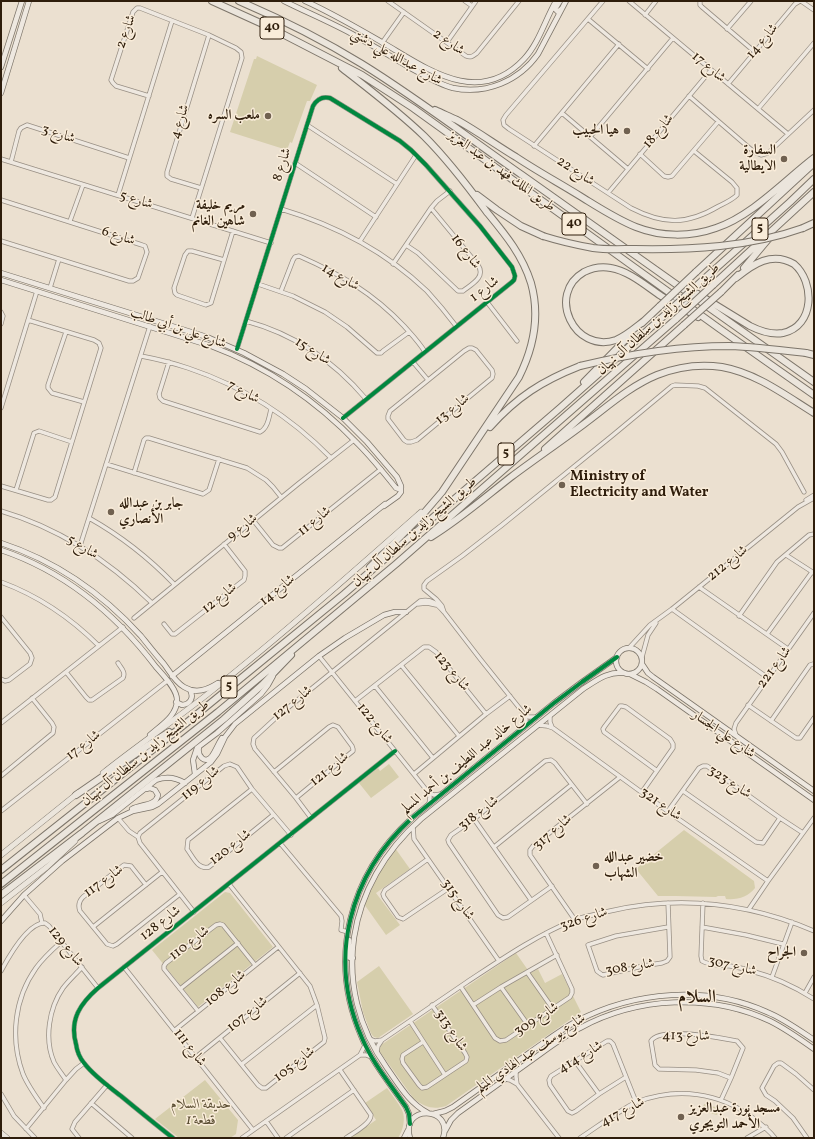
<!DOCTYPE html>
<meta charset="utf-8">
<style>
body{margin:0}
#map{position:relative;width:815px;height:1139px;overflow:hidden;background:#ebe0d0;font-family:Vollkorn,serif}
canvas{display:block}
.frame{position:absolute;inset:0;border:2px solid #2e1d0b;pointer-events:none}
</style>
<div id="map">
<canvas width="815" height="1139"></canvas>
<div class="frame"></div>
</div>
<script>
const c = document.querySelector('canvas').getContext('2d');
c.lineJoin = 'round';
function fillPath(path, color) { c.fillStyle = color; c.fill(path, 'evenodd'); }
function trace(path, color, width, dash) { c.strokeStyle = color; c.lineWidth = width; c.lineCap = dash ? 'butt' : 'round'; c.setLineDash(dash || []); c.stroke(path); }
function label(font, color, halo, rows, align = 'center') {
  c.font = font + ' Vollkorn,Amiri,serif'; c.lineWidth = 3; c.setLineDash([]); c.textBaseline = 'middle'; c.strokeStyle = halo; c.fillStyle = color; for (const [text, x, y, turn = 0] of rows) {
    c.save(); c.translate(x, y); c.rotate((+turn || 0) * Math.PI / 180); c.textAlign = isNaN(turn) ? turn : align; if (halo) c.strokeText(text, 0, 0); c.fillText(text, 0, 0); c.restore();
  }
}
fillPath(new Path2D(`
 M257,56L317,85L310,101H307L292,143L290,142L287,150L230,132L254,59H256Z
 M389,764L399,777L371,798L359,783L378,768L380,771Z
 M684,830L754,881L755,888C748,897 738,900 726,899L725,896H718L716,897L676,896H658L636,869Z
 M395,848L410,869L376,893L400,925L386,935L364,904L382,867Z
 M225,892L230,893L273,947L198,1007L152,950Z
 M516,953L530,973L538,969L545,983L562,974L581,1012L446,1106C433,1110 425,1107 414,1099L380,1052L379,1050L381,1045Z
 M379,966L413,1014L378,1038L374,1037L372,1035L370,1031L363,1012L357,982Z
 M205,1080L238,1120L236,1134L230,1138H179L155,1119Z
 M387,1088C392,1095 398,1102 402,1110C406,1118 403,1131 398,1138H350L376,1120L365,1103Z
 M704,1104L719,1108L717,1115L702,1111Z`), '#d6ceac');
const street = new Path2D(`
 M388,1L466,56C471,58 473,56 477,53L519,1
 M465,1L472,6
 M603,1L506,115L503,120L504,125L509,129L631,208C664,225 687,225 719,206C725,203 732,200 737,195V188L732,182L694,151
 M629,1L788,134
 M700,1V5L702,7L755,52
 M801,1L814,10
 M645,15L656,1
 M588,19L648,69
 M727,29L751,1
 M447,42L476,1
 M382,43L404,12
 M728,84L795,4L800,1
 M149,96L116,86L113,83L111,80L133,12L137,8H140L209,35L236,48L241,52L242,58L192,218
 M689,96L754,152L761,155L768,153L814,110
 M758,109L814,43
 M562,113L628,169
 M307,125L397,184
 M590,137L673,38
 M534,146L619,44
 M640,154L664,176L668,177L672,176L718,122
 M1,159L271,243
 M11,162L19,131L21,128L27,125L129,158
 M295,163L376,217
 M201,188L171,179L167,176V172L209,35
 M608,193L711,70
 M118,195L172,21
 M1,200L139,244L145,246L147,252L138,278L133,281H129L1,241
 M281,209C335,225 386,252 427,291C437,302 447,314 456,326
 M70,221L83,185
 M360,241L416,155
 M406,245L418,253L458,291H463C472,284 486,277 478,265L431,208
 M224,260L192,251H188L185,255L174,288L175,293L177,295L206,305L211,303L233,231
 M393,264L431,208L437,201L450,191
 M258,284L293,296L325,312L347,327L377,353H381L383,351L409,332
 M50,288L59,259
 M281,291L293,260L295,257L299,256C340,274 373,293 404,326C411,334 419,342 425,352
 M487,302L517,341
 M1,312L3,316L1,324
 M246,321C294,334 334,361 366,399
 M66,332L48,385V388L52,393L84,402
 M469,348H472L476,350L492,370L493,374L492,378L417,440L411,442H407L404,440L388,419V416L390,411L464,351Z
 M237,349L313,106C317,99 322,96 330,98L400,141L411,150L426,165L480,226L512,267L515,276L514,280L512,282L343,418
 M141,356C157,359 173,363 188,368C242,386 291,417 331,458
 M169,362L159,394L160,398L163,401L260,432C268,428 269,417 271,409
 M413,362L428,380
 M1,408L37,291
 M106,464L203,494L209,490L219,459
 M134,473L144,440L146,438H149L247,468L266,480L273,487L281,497
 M1,486L48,500H51L55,497L101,348L99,343L94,340L28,320
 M16,490L34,433L39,431L72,442
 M806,500L814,495
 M1,511C59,528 109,561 152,603
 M89,518C121,536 149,558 174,584
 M253,520L273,545L279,548H282L381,469
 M80,546L150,326
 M786,555L814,573
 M1,582C39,596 71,618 99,646
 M699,587L788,649
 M418,604L427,603L436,605
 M672,609L768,678
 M444,612L442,606L436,599L424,589V585L427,581L462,556L502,525L613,435L672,386L675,385L698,386L705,388L776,444L782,452L804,492
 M739,616L777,562L809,535L814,534
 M1,617L30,653L32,658L30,664L9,680L5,681L1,679
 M134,618L298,484L354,440
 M164,624L172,634H175L244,580L245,576V571L224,544
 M767,634L812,572
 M629,648L650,625L672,609L798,507L814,498
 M319,656L428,792L430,797L429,804
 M642,657L648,635L656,623
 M401,665L459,736
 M66,672L86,697L89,700H92L123,678C126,672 121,668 118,663
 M375,686L433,758
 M355,701L424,647H429L436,652L486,714
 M748,705L796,738H800L814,718
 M525,715L529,717H537
 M550,716V722L552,727
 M771,721L810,665L813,664H814
 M1,723L123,627
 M538,725L547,726L553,728L677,818L768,881
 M736,735L734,729L736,723L814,613
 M274,772L329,727L333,725L338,727L352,746L353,749V751L296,798
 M414,774L486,714L510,696
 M1,776L53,733L54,727L52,723L32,698
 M252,789L188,840L187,849C193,857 198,870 209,867L273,815
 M683,791L756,842L763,843L780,818
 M428,792L434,795L441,794
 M642,792L673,748V744L670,739L626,707L622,706H620L605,726L603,729L604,732L656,770
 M1,811L167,681
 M668,811L699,768L703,766H707L780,818L803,833
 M118,818L129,831L138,837
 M311,818L296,798L255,749L253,744L254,738L279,715L420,601C431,598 437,604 444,612L481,660L525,715L526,720L525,727
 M474,819L531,900
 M413,827L414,839L499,961
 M280,843L341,916L342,921L341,930L348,932
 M494,847L571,785
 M428,859L385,890L383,894L384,897L398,917L403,919L449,888
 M146,885L131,866L124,865L83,897C79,901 78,906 80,911L107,944L113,946L117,944L180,894
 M552,886L508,917L503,918L498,915L449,843L448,840L451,835L474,819L545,761L551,760L555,763L587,804
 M24,895L40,914L42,923
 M668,903L670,957L667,961L662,963L643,966L603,975L601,974L597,971L588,945L616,936L668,927
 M703,903L701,956L702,961C710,966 721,965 730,966C736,967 742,968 748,970C771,976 794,986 814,999
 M749,909L768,881L814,818
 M194,912L140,843L138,837L140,833L224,766L230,764L237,767L252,789L291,835
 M575,920L530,855V850L533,846L620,777
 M93,927L162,872
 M702,927L746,935L783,944
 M124,967L253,1130
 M1,971C8,958 28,922 45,923L49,926L98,988
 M527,972L553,1009
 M772,977L792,922
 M461,987L495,1038L500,1041L506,1040L570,997L572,993V989L546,933
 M501,987L528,1025
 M180,989L238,943
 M805,993L814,977
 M473,1005L501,987L557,955
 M198,1011L164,969V966L166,963L216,925L220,924L223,925L255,965
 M410,1021L445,1075
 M175,1030L278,947
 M220,1038L258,1085L262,1088H266L324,1042L325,1038L317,1005L310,986L229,884
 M370,1039L375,1041L382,1040
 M423,1042L403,1055L402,1059L403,1063L419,1085L422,1088L427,1087L466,1061L467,1057L465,1053L432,1005
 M377,1051L378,1046L382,1040C410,1021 438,1002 467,982C502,959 535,936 574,920C586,916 598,914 610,911C680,895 748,903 814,931
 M360,1055H366L371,1057
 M196,1057L300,973
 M575,1061L599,1094
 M242,1064L317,1005
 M340,1070L371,1115C371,1124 353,1133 346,1138
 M516,1071V1077L517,1084
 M626,1077L599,1094L576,1111L572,1113L568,1111L550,1085L549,1080L551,1076L607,1041H610L613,1044L636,1102
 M505,1079L510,1080L517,1084L559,1138
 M66,1080C62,1074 57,1068 54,1062C44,1039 49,1008 63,988C69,980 76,974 82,967
 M1,1094L14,1116L35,1138
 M721,1100L731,1078L743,1048L737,1041C721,1038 661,1026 651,1041L655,1065L659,1069L696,1070L718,1073L731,1078
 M91,1103L132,1138
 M44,1108C36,1097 28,1086 23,1074C10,1039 14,999 36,968C43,958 52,950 61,942
 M266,1121L278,1138
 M26,1129L66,1080L76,1069L84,1063
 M79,1138L72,1129L75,1122L107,1085
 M173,1138C155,1124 138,1110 121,1096C108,1086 94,1076 84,1063C79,1057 77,1051 76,1044C69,1019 81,1003 98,988L395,751
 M242,1138L360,1055L365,1045
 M286,1138L354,1090
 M580,1138C594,1129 607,1119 621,1111C626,1108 631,1104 637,1102C677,1087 719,1092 753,1118C761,1124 769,1130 775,1138
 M747,1138L766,1127
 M807,1138L793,1118L775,1101L766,1095L762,1088L774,1066L778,1063H781L796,1074L814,1090`);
const secondary = new Path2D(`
 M284,1C306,12 330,22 352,34C370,44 389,55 407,66C422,74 437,84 453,88C486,95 519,81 538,54L566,1
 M305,1C332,13 359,29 385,44C429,70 479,107 524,59C539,43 545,20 556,1
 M560,1L555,9L558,12L560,10
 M409,63L418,68L420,67V65
 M1,67L22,1
 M1,93L29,1
 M1,273L207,337L244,353L283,374L306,389L343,418L367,442L397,477L401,486V492L398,496L384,506
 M1,280L211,346C267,367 317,401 358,444C372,458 384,473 396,488L399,489L401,487
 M1,543C56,561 103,594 141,636C149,646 156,655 164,664C170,672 175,682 184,687C196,694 207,690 218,683
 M1,550C66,572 115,613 156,667C163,675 177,689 177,700C177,716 161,725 150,735
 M616 661a13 13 0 1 1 26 0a13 13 0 1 1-26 0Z
 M642,664L648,673L653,677L814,791
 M630,674L646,682L657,689L814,800
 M172,676L385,504
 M176,702L182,705C191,704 194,697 190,690
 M199,747C197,756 205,765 212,756C216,750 218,744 222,738
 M195,774L193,760L197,748L217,733L261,694L268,685L273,676
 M132,809C141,804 156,806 158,795L155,790L150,788L146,789
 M99,821L112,815L156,780C166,776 175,777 185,783
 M1,921L24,895L62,861L118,818L133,811L152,807L158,804L211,762L217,754L225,737L235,724L319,656L345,638L384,615L395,612H406
 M349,940L348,955L350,958H353
 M428,1113C409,1103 399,1085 387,1068C328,986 347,884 421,819L583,689C597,680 608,671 625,673
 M433,1114L445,1111L453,1107C478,1089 504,1071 529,1053C545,1042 560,1030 577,1021C635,991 707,985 767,1012C784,1019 799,1030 814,1040
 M410,1124L409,1114L406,1107C391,1085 373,1064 362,1038C327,959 349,875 412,818L554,703L582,682L617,657
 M445,1131L451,1120L458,1113C482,1096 505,1079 529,1062C546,1050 562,1037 580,1028C637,997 711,993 770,1021C786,1029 800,1039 814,1049
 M404,1138L408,1130
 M410,1138C400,1104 454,1106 443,1138`);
const primary = new Path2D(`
 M103,773C138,745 175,720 209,693C282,635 352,573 421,512
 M1,855L78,793
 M1,903L47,867L75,841
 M1,1133L7,1138`);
const highway = new Path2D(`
 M212,1L267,26L362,75L413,108L720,329L814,395
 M239,1C281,19 323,40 362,64C417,98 469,138 522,175C620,244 717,313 814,382
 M342,68C370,90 398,111 424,136C447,159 467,185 486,211C504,233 522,254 531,283C540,315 534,347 519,377L442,492L424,513L370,567
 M435,110C442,113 450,117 457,120C477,131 496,145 516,157C537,171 559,183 580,196C598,207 616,219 636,227C661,237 691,237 716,228C752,216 784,181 814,158
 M477,195L497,210L521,226L543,236
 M803,228L814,223
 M744,268L770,237
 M696,272L814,163
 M704,279L790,202L814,179
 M713,285L814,192
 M688,288L750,326C760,331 772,335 783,333C815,326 815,282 794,264C772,251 753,264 736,278
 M721,292L738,275
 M644,321C635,328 626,336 616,340C574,354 546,294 584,272C592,268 601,266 611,268C629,271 646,286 661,296C673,303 686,310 698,317
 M642,323L660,306
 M806,353L814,355
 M584,382L631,334
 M490,427C517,397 542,381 580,366
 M545,449L684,325
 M431,537C459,520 484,498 511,477C535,459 560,442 584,424C607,407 630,386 657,375C677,367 701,364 722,367C756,373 785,395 814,413
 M76,795L147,746L169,732
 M1,870L185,724L344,594L560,408L667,313
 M1,884L218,712L396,564L676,319
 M1,895L82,833L224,719L262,685L291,655`);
trace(street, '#988f84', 5);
trace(secondary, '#7d756a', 6);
trace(primary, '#7d756a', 6);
trace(highway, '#7d756a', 8);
trace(street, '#eee8e0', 3.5);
trace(secondary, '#eee8e0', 4.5);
trace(primary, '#ebe5dc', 5);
trace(highway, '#ebe5dc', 6);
const highwayBridge = new Path2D(`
 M543,236C559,241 576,245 593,248C607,250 622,249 635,249C691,250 750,247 803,228
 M660,306L696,272
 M667,313L704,279
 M676,319L713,285
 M684,325L721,292
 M580,366C629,354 678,346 729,346C755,347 780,350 806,353`);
trace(highwayBridge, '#7d756a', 8, []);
trace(highwayBridge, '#ebe5dc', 6);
trace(new Path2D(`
 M237,349L313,106C317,99 322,96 330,98L400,141L411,150L426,165L480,226L512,267L515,276L514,280L512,282L343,418
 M410,1124L409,1114L406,1107C391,1085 373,1064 362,1038C327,959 349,875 412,818L554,703L582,682L617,657
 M173,1138C155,1124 138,1110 121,1096C108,1086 94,1076 84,1063C79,1057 77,1051 76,1044C69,1019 81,1003 98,988L395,751`), '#00873e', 4);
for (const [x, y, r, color] of [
 [268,116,4,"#706150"],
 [627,131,4,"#706150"],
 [784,159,4,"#706150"],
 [253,214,4,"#706150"],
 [562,485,4,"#706150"],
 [111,512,4,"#706150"],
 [596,866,4,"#706150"],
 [804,953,4,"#706150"],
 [681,1117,4,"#706150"]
]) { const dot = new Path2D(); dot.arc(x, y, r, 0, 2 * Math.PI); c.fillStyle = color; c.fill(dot); trace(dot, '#f9ecd9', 1.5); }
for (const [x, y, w] of [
 [272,28,24],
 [574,224,24],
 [760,229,16],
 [506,454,16],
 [229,687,16]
]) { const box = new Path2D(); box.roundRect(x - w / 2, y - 11, w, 22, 3); c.fillStyle = '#f9ecd9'; c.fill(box); trace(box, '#2e1d0b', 1); }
label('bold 13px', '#2e1d0b', null, [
 ["40",272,28],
 ["40",574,224],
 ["5",760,229],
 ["5",506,454],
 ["5",229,687]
]);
label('14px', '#2e1d0b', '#f9ecd9', [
 ["شارع 2",127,32,-70],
 ["شارع 14",763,42,-50],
 ["شارع 2",448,43,35],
 ["شارع عبدالله علي دشتي",396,58,29],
 ["شارع 17",708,68,40],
 ["شارع 4",181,122,-73],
 ["شارع 18",659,132,-50],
 ["شارع 3",58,135,18],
 ["شارع 8",283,165,-73],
 ["طريق الملك فهد بن عبد العزيز",501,172,36],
 ["شارع 22",575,172,33],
 ["شارع 5",136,201,17],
 ["شارع 6",118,237,18],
 ["شارع 16",465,252,53],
 ["شارع 14",340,278,30],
 ["شارع 1",485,290,-38],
 ["طريق الشيخ زايد بن سلطان آل نهيان",659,320,-42],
 ["شارع علي بن أبي طالب",178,329,19],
 ["شارع 15",312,352,33],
 ["شارع 7",243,393,28],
 ["شارع 13",453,410,-39],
 ["شارع 11",315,522,-39],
 ["شارع 9",243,528,-39],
 ["طريق الشيخ زايد بن سلطان آل نهيان",415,533,-41],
 ["شارع 5",82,548,31],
 ["شارع 212",728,564,-39],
 ["شارع 14",278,591,-39],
 ["شارع 12",220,599,-39],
 ["شارع 221",775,668,-54],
 ["شارع 123",451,672,50],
 ["شارع 127",293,704,-39],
 ["شارع 122",374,724,51],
 ["شارع علي الجسار",723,735,35],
 ["شارع 17",84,746,-38],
 ["طريق الشيخ زايد بن سلطان آل نهيان",146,754,-39],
 ["شارع خالد عبد اللطيف بن أحمد المسلم",467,760,-39],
 ["شارع 121",330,770,-39],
 ["شارع 323",729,783,33],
 ["شارع 119",201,784,-39],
 ["شارع 321",660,805,35],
 ["شارع 318",479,814,-38],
 ["شارع 317",553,833,-41],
 ["شارع 120",231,848,-38],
 ["شارع 117",104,882,-36],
 ["شارع 315",457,900,55],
 ["شارع 326",584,920,-18],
 ["شارع 128",161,924,-38],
 ["شارع 110",190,944,-38],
 ["شارع 129",65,947,51],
 ["شارع 307",732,967,13],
 ["شارع 308",630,968,-9],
 ["شارع 108",226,989,-39],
 ["شارع 107",248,1015,-39],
 ["شارع 309",537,1020,-33],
 ["شارع 313",450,1031,56],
 ["شارع 413",686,1037,1],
 ["شارع 111",189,1048,52],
 ["شارع يوسف عبد الهادي الميلم",531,1054,-34],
 ["شارع 414",581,1058,-31],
 ["شارع 105",295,1065,-38],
 ["شارع 417",623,1113,-28]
]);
label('bold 14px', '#2e1d0b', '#f9ecd9', [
 ["ملعب السره",260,116],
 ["هيا الحبيب",619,131],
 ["السفارة",776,151],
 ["الايطالية",776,167],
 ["مريم خليفة",245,206],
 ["شاهين الغانم",245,222],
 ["Ministry of",570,477,"left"],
 ["Electricity and Water",570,493,"left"],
 ["جابر بن عبدالله",119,504,"left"],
 ["الأنصاري",119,520,"left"],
 ["خضير عبدالله",604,858,"left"],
 ["الشهاب",604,874,"left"],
 ["الجراح",796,953],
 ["مسجد نورة عبدالعزيز",689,1109,"left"],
 ["الأحمد التويجري",689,1125,"left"]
], 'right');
label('italic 14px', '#5b4e33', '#f9ecd9', [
 ["حديقة السلام",201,1105],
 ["قطعة 1",201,1121]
]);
label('bold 18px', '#2e1d0b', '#f9ecd9', [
 ["السلام",697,999]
]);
</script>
